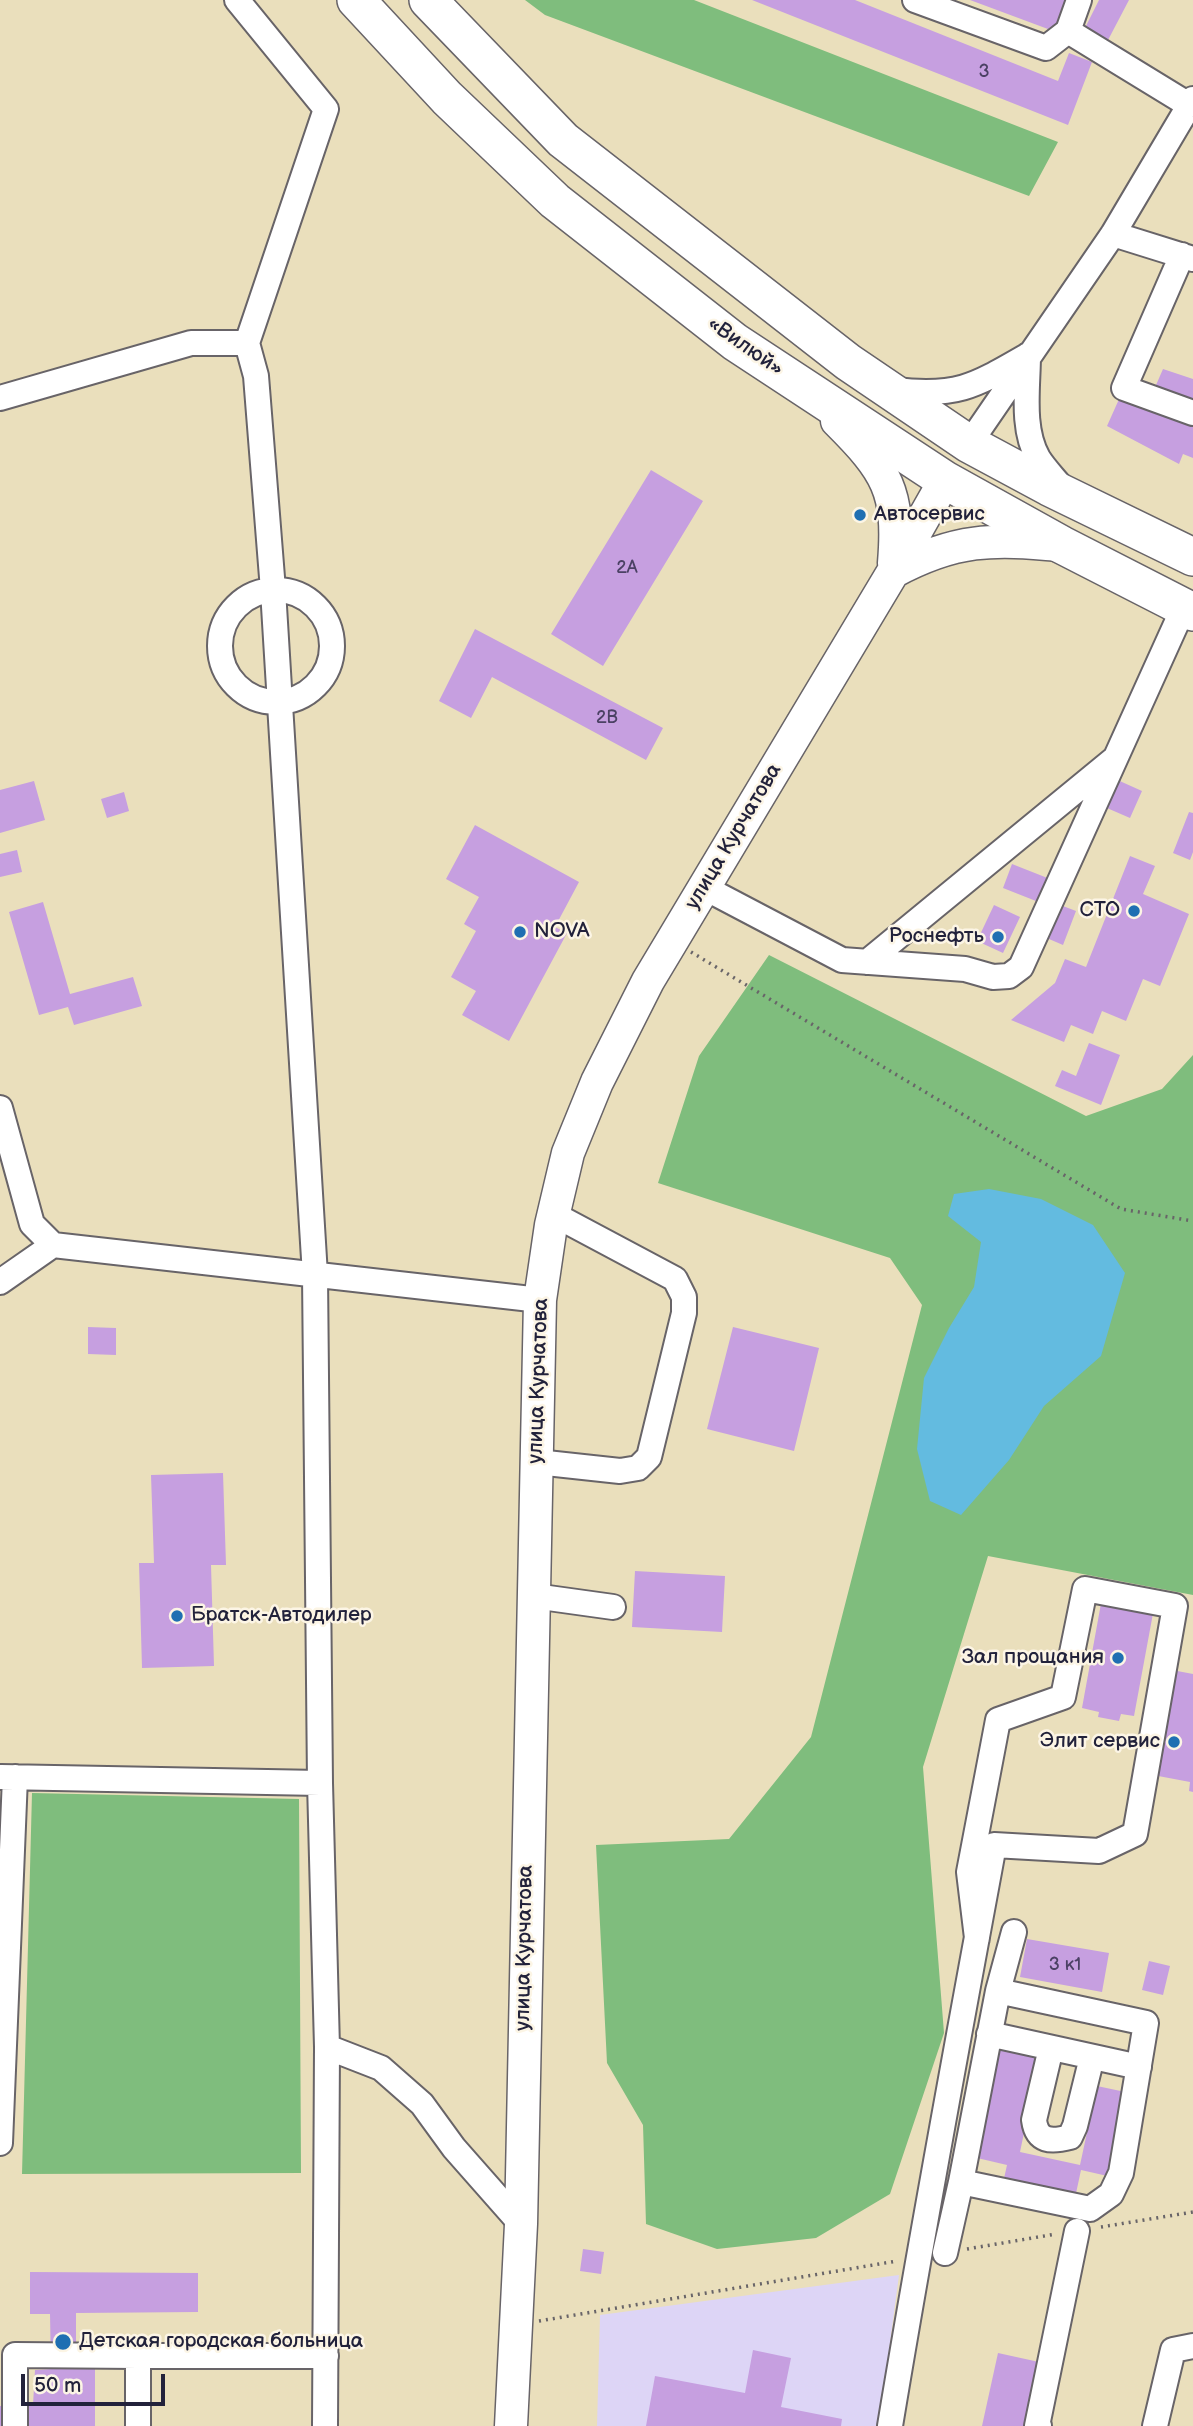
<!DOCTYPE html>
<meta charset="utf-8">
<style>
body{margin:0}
#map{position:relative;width:1193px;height:2426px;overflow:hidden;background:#eadfbc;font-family:"Balsamiq Sans",sans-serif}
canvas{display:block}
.scale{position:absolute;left:21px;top:2374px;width:144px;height:32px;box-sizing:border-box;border:4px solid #22223b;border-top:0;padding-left:9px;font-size:21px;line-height:24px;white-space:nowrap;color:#22223b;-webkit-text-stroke:5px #fcf5e5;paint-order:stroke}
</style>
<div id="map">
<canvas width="1193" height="2426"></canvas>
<div class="scale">50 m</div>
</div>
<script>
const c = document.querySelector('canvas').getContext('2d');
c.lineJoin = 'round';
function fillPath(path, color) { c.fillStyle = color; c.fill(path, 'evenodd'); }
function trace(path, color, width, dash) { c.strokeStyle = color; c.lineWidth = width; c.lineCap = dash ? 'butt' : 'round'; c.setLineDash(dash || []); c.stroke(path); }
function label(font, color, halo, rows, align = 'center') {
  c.font = font + ' "Balsamiq Sans",sans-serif'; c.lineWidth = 5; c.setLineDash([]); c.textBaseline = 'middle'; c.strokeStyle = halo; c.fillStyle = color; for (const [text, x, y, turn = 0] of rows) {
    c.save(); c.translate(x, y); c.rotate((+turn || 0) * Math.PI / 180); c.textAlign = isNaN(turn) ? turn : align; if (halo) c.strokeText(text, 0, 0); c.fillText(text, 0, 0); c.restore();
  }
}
fillPath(new Path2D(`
 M899,2275L879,2426H597L600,2315Z`), '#ddd5f6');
fillPath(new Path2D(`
 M525,0H694L1058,142L1029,196L545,15Z
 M769,955L1086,1116L1162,1089L1193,1055V1595L988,1556L923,1767L944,2033L890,2194L816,2238L717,2249L646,2224L643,2125L607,2063L596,1845L729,1839L811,1737L922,1305L890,1258L658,1183L699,1056Z
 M32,1793L299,1799L301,2173L22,2174Z`), '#7fbd7d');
fillPath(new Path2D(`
 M989,1189L1041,1199L1093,1225L1125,1273L1101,1356L1044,1406L1009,1460L961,1515L930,1501L917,1449L924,1378L949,1328L974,1287L981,1242L948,1216L954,1194Z`), '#63bbe0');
fillPath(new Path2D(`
 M752,0H855L1058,81L1069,53L1092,62L1068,125Z
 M970,0H1067L1056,32Z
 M1099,0H1129L1107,42L1084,30Z
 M1163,369L1193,379V406L1153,392Z
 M1120,397L1193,423V458L1183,454L1179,464L1107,426Z
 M651,470L703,501L603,666L551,634Z
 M475,629L663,728L646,760L492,677L471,718L439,701Z
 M1113,778L1142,791L1130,818L1100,805Z
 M34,781L45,820L0,833V790Z
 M124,792L129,811L107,818L101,799Z
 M1189,812L1193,813V852L1190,860L1173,853Z
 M475,825L579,882L555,927L567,933L509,1041L462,1015L476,991L451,977L476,931L464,924L479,897L446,879Z
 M17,850L22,872L0,877V854Z
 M1130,856L1155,866L1143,894L1189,914L1160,986L1143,979L1126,1021L1102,1011L1093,1034L1071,1025L1064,1042L1011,1020L1055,983L1065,959L1086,967Z
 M1012,864L1050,879L1041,903L1003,888Z
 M43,902L70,994L133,977L142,1006L74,1025L68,1007L39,1015L9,912Z
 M1055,903L1076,911L1063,945L1042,936Z
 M994,905L1020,917L1003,953L977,941Z
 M1089,1043L1120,1055L1101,1105L1055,1086L1062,1070L1076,1076Z
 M88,1327L116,1328V1355L88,1354Z
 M733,1327L819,1348L794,1451L707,1429Z
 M223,1473L226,1565H211L214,1666L142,1668L139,1563H154L151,1475Z
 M635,1571L725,1576L722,1632L632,1627Z
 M1102,1598L1154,1608L1134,1716L1121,1714L1119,1721L1098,1717L1099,1712L1082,1708Z
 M1172,1670L1193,1674V1792L1189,1791L1190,1782L1153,1775Z
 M1027,1939L1109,1953L1102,1992L1020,1977Z
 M1149,1961L1170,1966L1163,1995L1142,1990Z
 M997,2046L1040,2056L1020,2152L1080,2165L1097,2086L1130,2093L1112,2177L1081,2170L1075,2198L1003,2183L1007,2165L973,2157Z
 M583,2249L604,2252L601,2274L580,2271Z
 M30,2272L198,2273V2312L76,2313V2369H95V2426H0V2406L33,2405L35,2370L51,2369L50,2314H30Z
 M753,2350L791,2358L781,2407L842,2419L841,2426H646L655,2376L745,2393Z
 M998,2353L1039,2362L1025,2426H982Z`), '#c69fe0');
const minor = new Path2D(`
 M237,0L326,109L247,343
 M915,0L1046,48L1068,31L1079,0
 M1068,31L1189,105
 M1113,234L1193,259
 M1182,255L1124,388L1193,413
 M1028,355C1028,387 1021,428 1038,458C1044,468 1054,478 1062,488
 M895,390C956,397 973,387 1025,357
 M0,398L191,343H247L256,376L273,590L315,1275L320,1783L327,2047L325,2426
 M969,444L1113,234L1193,99
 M220 646a56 56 0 1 1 112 0a56 56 0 1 1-112 0Z
 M705,888L842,960L965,969L993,977L1009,976L1021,967L1183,609
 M867,962L1113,760
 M0,1108L32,1224L53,1245
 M0,1282L53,1245L540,1300
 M537,1462L620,1471L638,1468L649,1457L684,1313V1297L675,1279L553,1214
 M534,1596L613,1607
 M1,1777L320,1783
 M998,1991L1014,1932
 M989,2034L1139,2067
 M327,2047L381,2068L422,2104L454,2148L521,2224
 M1051,2048L1034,2120C1037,2142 1051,2142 1070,2137L1075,2126L1092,2057
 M0,2143L15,1777
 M945,2253L961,2182L1090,2209L1111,2194L1121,2173L1146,2023L998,1991L961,2182
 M15,2426V2355L138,2356
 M138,2426V2356H326
 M890,2426C922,2232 958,2039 994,1845L1099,1851L1135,1834L1175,1606L1085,1589L1063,1697L998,1720L969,1872L977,1938
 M1039,2426H1037L1077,2231
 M1155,2426L1173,2350L1193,2346`);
const major = new Path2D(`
 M837,421C887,471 900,491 894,563
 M893,572C956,538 992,539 1061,545
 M511,2426L521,2224L540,1300L551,1225L568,1153L597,1082L648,981L672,941L893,572L945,480`);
const highway = new Path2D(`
 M356,0L447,98L555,201L735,342L945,480L1062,545L1193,612
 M428,0L563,140L848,362L969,444L1049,487L1193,557`);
trace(minor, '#686468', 28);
trace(major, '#686468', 35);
trace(highway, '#686468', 40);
trace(new Path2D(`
 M691,952L1121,1209L1193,1221
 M1101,2227L1193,2212
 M967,2249L1056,2234
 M539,2321L897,2261`), '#686468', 3.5, [2, 5]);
trace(minor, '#fff', 24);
trace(major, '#fff', 32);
trace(highway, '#fff', 37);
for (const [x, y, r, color] of [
 [860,515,7,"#1f6fb2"],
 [1134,911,7,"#1f6fb2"],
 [520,932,7,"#1f6fb2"],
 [998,937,7,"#1f6fb2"],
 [177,1616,7,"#1f6fb2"],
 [1118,1658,7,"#1f6fb2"],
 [1174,1742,7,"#1f6fb2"],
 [63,2342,9,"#1f6fb2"]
]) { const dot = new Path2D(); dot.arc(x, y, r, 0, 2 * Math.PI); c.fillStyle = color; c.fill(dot); trace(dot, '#fcf5e5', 2.5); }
label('18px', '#4b4164', null, [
 ["3",984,72],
 ["2А",627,568],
 ["2В",607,718],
 ["3 к1",1065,1965]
]);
label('21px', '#22223b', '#fcf5e5', [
 ["«Вилюй»",745,347,35],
 ["улица Курчатова",734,837,-59],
 ["улица Курчатова",539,1381,-88],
 ["улица Курчатова",525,1948,-89]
]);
label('21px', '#22223b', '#fcf5e5', [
 ["Автосервис",874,515],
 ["СТО",1120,911,"right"],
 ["NOVA",534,932],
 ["Роснефть",984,937,"right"],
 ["Братск-Автодилер",191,1616],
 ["Зал прощания",1104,1658,"right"],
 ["Элит сервис",1160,1742,"right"],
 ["Детская городская больница",79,2342]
], 'left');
</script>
